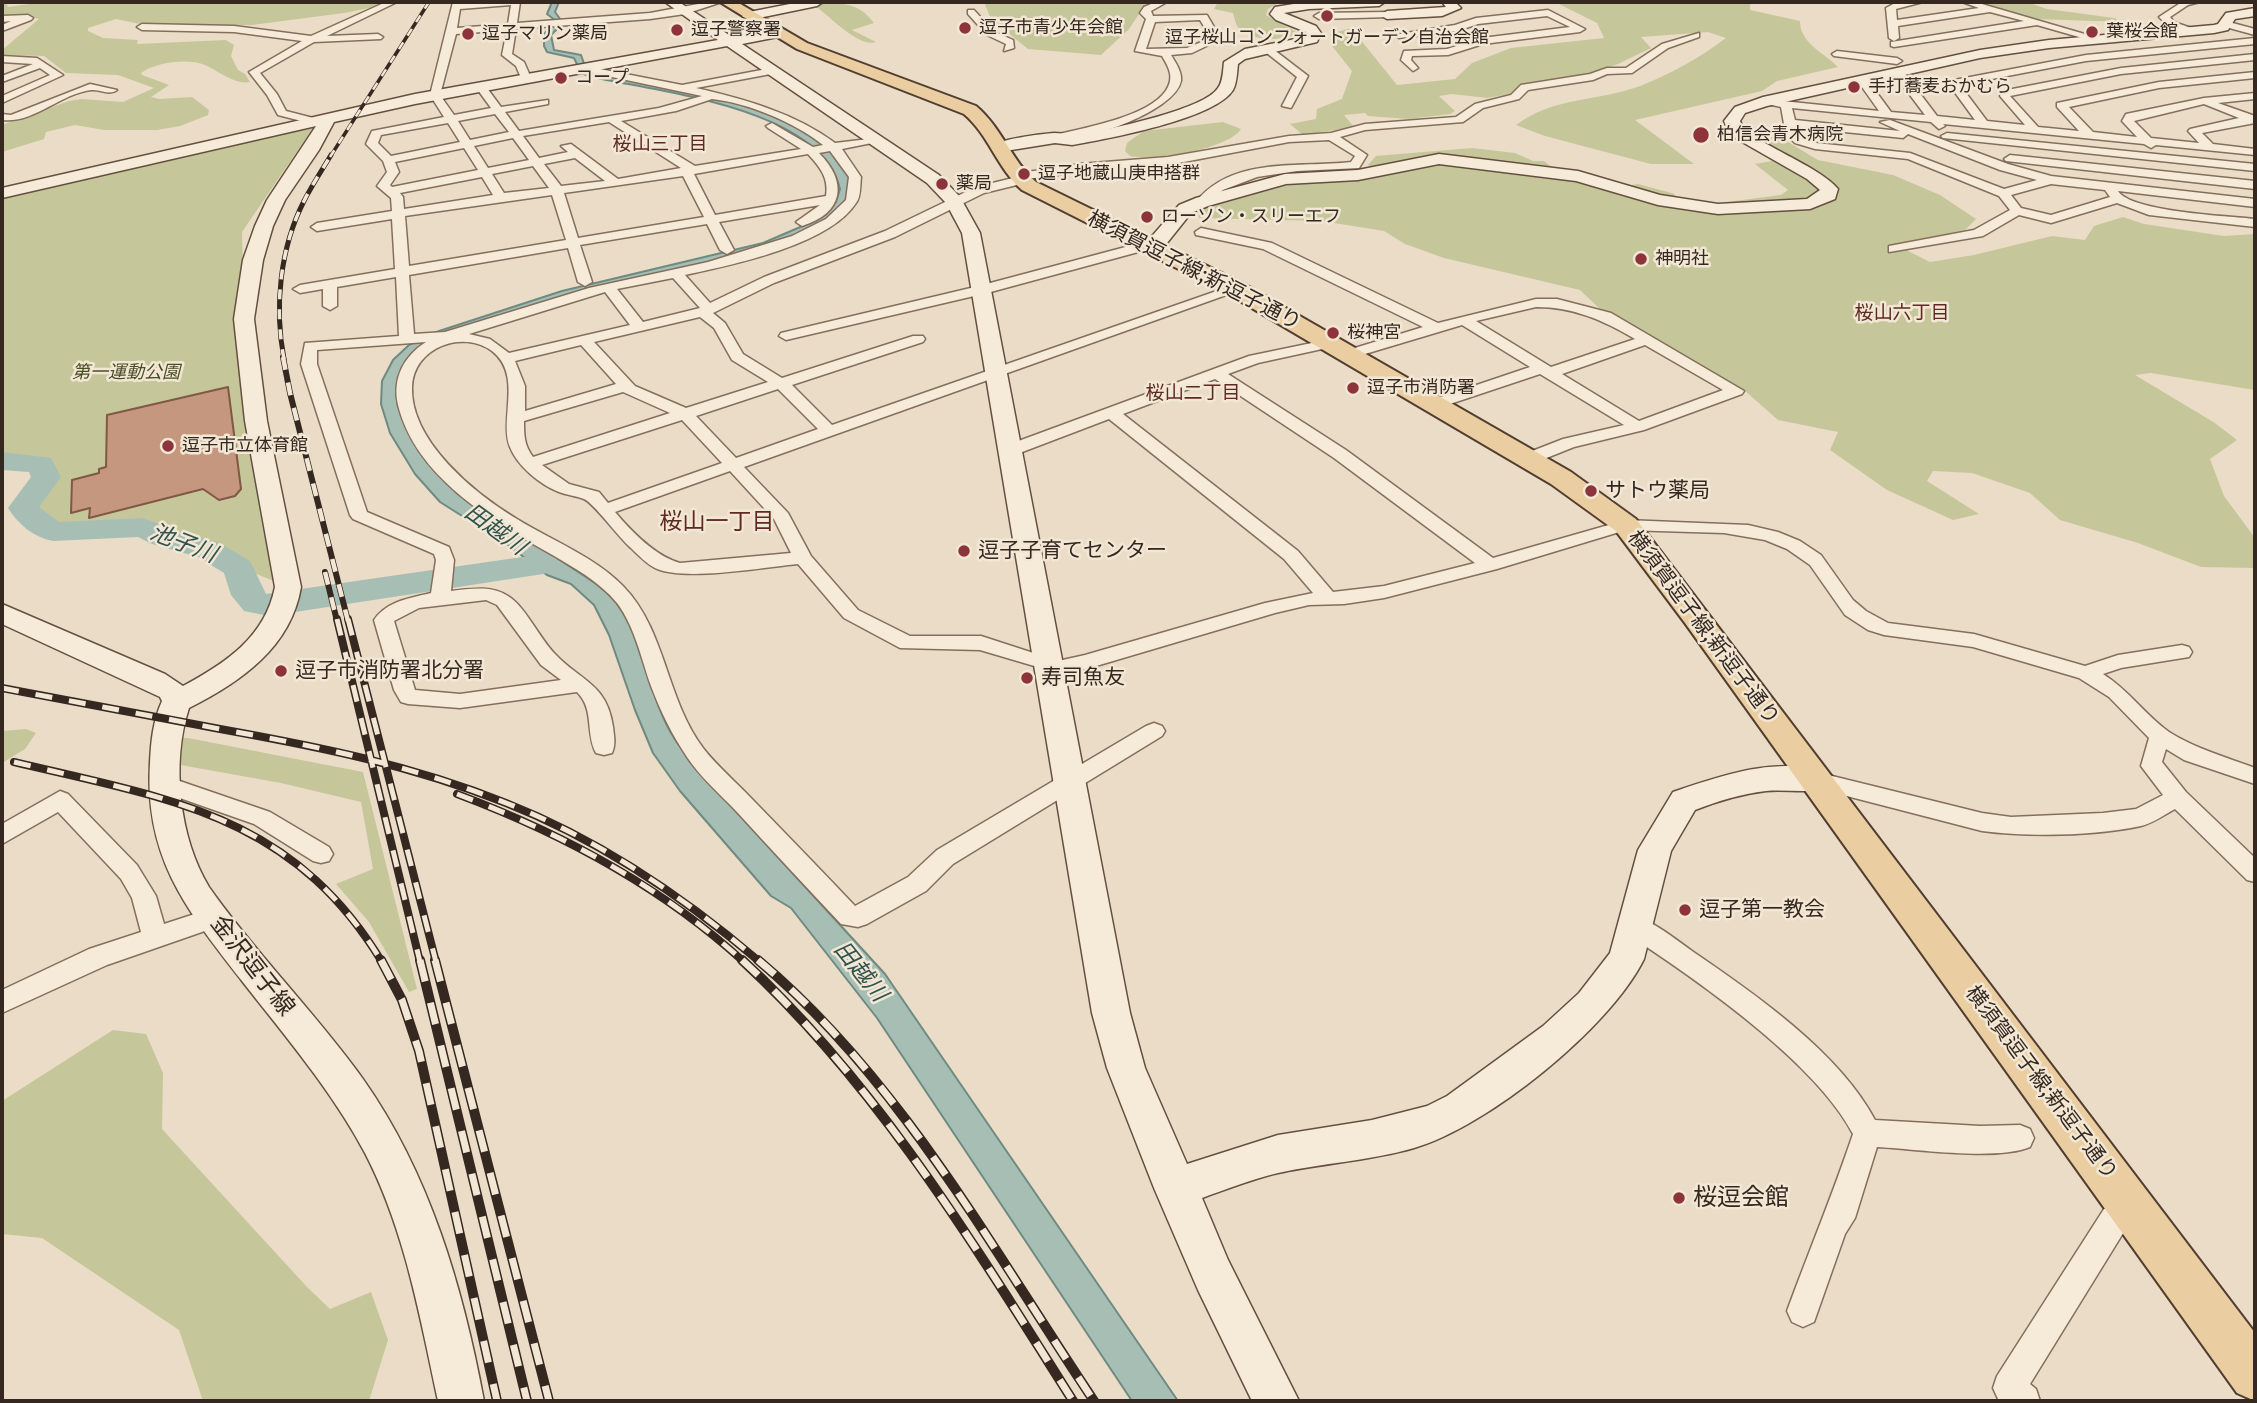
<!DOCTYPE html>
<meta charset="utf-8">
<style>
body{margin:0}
#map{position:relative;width:2257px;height:1403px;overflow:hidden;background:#eadcc6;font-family:Merriweather,serif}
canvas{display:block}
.frame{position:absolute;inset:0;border:4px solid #352820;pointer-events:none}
</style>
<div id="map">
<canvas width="2257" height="1403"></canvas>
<div class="frame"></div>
</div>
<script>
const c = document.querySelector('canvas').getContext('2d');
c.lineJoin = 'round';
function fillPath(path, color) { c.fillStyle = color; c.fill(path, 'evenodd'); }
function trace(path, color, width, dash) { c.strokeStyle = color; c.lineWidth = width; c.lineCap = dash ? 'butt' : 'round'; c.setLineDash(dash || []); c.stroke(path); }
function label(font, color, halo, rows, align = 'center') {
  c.font = font + ' Merriweather,"Noto Sans JP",serif'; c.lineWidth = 5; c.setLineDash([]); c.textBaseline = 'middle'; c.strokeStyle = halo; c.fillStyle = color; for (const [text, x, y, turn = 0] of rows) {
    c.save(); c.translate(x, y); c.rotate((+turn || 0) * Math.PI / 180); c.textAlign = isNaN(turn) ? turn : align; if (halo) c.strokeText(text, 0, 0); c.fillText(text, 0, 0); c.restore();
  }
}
fillPath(new Path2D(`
 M2,2H6L8,7L43,2H383L369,8L344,13L252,25L150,26L116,19L88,28V31L103,38L138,40L137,44L226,40L234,45L231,56L238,70L245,74L250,82C234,85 219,71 205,65C188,58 156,62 141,73L142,75L169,85L151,97L159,99L192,97L209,110L208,115L180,126L157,130H104L75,125L46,132L44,139L2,152V125L69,101L82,99L123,102L154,88L118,75L66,73L44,56L2,55V50L39,19L28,16H2Z
 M984,2H1147L1129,29L1101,55L1028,49L991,19Z
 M1218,2H1280L1268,9L1266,15L1298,33C1284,42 1251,41 1239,28C1235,24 1235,19 1233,13L1214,9Z
 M1555,2H1754L1750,5V10L1800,21C1800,43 1823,52 1838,67L1777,81L1762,91L1635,120L1694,164H1651L1545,136L1516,125C1555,96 1597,102 1640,86C1669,75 1701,57 1726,38L1708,32L1641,37L1651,48L1618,64L1585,75L1520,85L1510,94L1487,98L1452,94L1439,96L1455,111L1450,114L1409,119L1368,116L1365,113L1344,115L1354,127L1303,135L1290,124L1316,119L1317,109L1342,99L1352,71L1332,46L1330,34L1351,28L1397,85L1455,79L1472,63L1511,48L1604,38L1597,23Z
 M1981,2H2027L2047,9L2114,18L2125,22L2036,19Z
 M823,3C845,3 860,4 874,23L852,30L876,42C858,48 829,15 814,5Z
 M317,122L242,232L244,330L288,587L143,527L53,532L23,508L46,477L41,464L2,458V196L94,170Z
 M1223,122L1241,129C1229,149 1154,161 1130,156L1125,151L1127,143L1144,131Z
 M1752,130L1773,133L1818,160L1893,175L1940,195L1976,219L1965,230L1907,243L1908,251L1930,262L1974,255L2052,236L2085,240L2094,226L2123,217L2144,224L2224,236L2255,234V390L2151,373L2135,375L2215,423L2237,440L2210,459L2224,496L2255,538V568L2201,567L2138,543L2060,520L2030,493L1972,473L1933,471L1927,481L1979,514L1953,520L1887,490L1830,450L1838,432L1778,420L1744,390L1600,309L1580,290L1444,258L1405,244L1384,231L1322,221L1199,218L1198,210L1291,184L1383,175L1368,165L1376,156L1472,148L1515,153L1533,161H1544L1567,179L1606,190L1638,184L1675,194L1670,204L1726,205L1727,202L1781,195L1788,190L1755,164L1772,161L1765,156L1763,143L1750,133Z
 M26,729L36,733L25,749L2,763V731Z
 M175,738H188L363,772L417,989L409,992L369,922L336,884L373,869L361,802L281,783L175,764Z
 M113,1030L146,1034L163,1073L162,1129L307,1287L330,1309L371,1292L388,1340L369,1401H203L179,1330L42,1238L2,1234V1101Z`), '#c5c79a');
const water = new Path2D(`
 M552,2H559L555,12L563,23L551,35L554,50L581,55L586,69C662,86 785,100 838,159C848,171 855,187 846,203C835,221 779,244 758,251C723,262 685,266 649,275C574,296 500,321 426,344C398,365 388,389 404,422C439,499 503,521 569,566C584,576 602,586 615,601C642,634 646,681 664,719C672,738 686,755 699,771L885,974L1178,1401H1132L877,1018L791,908L771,896L680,791L653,753L635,710L609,635L594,605L571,584L547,575L508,545L440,502L415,474L390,433L381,404L382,381L393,360L409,345L433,333L562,291L763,243L805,225L822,214L836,202L840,189C821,108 660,92 592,77L581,73L574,58L547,52L544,46V34L556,21L547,14Z`);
fillPath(water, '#a7beb5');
trace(water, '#6e8b82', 2);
fillPath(new Path2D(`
 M2,452L51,458L61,477L39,507L59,522L143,518L174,530L220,543L250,561L266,594L543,554L555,557L559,564L555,571L543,574L269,616L244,611L231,595L224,573L198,557L152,544L138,537L53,541C33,537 19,525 8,508L31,477L29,472L2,470Z`), '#a7beb5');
const building = new Path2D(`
 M228,387L241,489L235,496L219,500L203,489L89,518L90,508L71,513L72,480L99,473V469L106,467L107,415Z`);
fillPath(building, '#c5977f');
trace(building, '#805845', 2);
const street = new Path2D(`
 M386,2H397L327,36L378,34L383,37L381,39L314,42L260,73L277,94L286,111L321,120V124L317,125L278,115L267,95L249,72L302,41L234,32L142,30L137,27L142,24L234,26L311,36Z
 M453,2H461V4L520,2L517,23L650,13L709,2H722L685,14L650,19L516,29L512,54L524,62L531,78L526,81L521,78L516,66L502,55L507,30L456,34L440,95L454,115L491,108L475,86L480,83L484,84L501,107L548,100V104L505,112L519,131L659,108L702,96L593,73L586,66L591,63L600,69L682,85L772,68L776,69V73L696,88C744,99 795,113 835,143L877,138V142L842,149L861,177C860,185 861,197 856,203C829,245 732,265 685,275L710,303L764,277L885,231L976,187L1013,178L1014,174L1080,164L1168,157L1289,136L1331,133L1365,124L1456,117L1475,104L1511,95L1521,85L1590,74L1607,68H1626L1662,44L1699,33V37L1668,48L1632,73L1607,74L1593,80L1528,90L1519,99L1483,108L1463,122L1365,130L1340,137L1367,155L1359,168L1297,171L1257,177L1223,190L1202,206L1196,202C1232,156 1300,168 1351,162L1355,156L1329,140L1289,142L1168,165L1080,172L1027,179L1025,183L984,193L895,237L774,283L713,313L725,323L743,354L782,378L913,336H923L925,339L923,342L792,385L832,425L1231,286L1236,285L1243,289L744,467L788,513L811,556L858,610L910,636H981L1058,661L1085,655L1265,603L1313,593L1284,559L1109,419L1017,454H1005L1003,450L1005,446L1249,356L1331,339L1336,340L1338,343L1336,346L1258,363L1228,374L1346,450L1493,558L1626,520L1748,525L1778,532L1800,541L1821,555L1853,600L1866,611L1888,623L1974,634L2085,666L2118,655L2182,645L2189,647L2192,652L2189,657L2121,668L2103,674C2129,690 2145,715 2169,732C2196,749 2226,757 2255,768V784L2184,760L2166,749L2162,762L2186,792L2255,858V882L2247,880L2175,809C2164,815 2153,823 2141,826C2096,836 2027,837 1982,831L1808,786L1805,780L1808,774L1816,772L1982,813L2011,817L2103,813L2136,809L2163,795L2141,766L2149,738L2109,697L2079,678L1973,647L1884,635L1868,630L1845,615L1810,565L1787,549L1765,540L1724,533L1626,530L1497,569L1384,598L1344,604L1309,605L1275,613L1086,669L1051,676L1044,674L1041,668L980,650L900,648L844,618L798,564C765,567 683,582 655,568C647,564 638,555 631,548C619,538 594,503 584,499C576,496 567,495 559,492C541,485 517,466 510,447C499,419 523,375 492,351C462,329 413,348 412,387C410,441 475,494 517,519C551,540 595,557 623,586C666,630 666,699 703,748C717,766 736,782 751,798C786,834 821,870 855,906L908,877L937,850L1146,726L1154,723L1162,726L1165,731L1162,736L953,864L926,891L867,924L858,927L841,924C806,887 771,849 737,812C720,794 700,777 687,757C672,735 660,710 651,686C641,658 635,627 617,603C599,581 573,567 549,553C489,519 416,477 398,405C392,378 404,356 426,342L317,350V364L367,512L449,547L454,560L451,591C471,589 490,585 508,596C525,606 540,639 555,654C580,681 607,683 613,727C614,736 616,745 612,753L604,755L596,753C585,733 595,710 577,692L460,708L408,704L401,702L394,690L374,620C387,601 410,598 431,593L436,560L434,554L353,519L350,515L301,364L305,343L399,336L396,277L337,287V306L330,310L323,306V289L300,293L293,289L300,285L395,269L392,219L317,231L311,227L317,223L392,211L391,198L377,186L387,172L383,161L366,144L372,131L444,117L430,95ZM511,5L508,24L457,28L460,9ZM712,99C748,103 794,122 823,145L813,147L772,123L766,126L768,128L801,149L695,166L621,121L676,111ZM495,114L509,132L470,140L458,121ZM609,122L681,168L618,179L571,144L561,146L568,152L539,158L523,136ZM448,123L460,142L391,156L378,143L381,135ZM513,138L529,160L488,168L474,146ZM464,148L478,170L392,187L390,185L399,172L395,162ZM830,151L849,177L846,200L826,219L792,236L708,262L589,288L445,332L414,334L409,275L568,248L578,282L585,286L592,282L580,245L707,224L720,250L727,254L734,250L719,222L820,205L796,222L802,226C844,213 848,182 819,153ZM808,154C820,167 829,178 826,196L715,215L694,174ZM575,158L605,181L561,186L544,164ZM533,166L549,188L504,193L492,174ZM683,176L704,217L578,238L564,193ZM482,177L493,195L404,209L403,197L400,193ZM552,195L566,240L409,266L405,216ZM673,278L700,308L643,322L617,289ZM605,292L630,325L509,353L490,339L469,334ZM700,317L714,328L732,360L768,382L686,408L635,386L594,342ZM581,345L616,384L525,411V386L515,361ZM1215,379L1334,458L1475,563L1384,586L1333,592L1298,551L1123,414ZM778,389L818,429L736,458L696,416ZM623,392L670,413L533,457C524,445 524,435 524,421ZM682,420L722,463L608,503L599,492L569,484L542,465ZM730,471L774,519L791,553L680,563C655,556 632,532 615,512ZM486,600L497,605L541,665L561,680L460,694L415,690L394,621L419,608Z
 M1156,2H1167L1151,11L1153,16L1207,15L1221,39L1192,53L1171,55C1176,63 1182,72 1181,81C1174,113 1079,144 1051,140V136C1080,128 1163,116 1170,81C1172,72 1166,63 1162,56L1135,51L1146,19L1140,13L1144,7ZM1200,20L1211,38L1187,48L1146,49L1155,22Z
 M1897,2H1923L1896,9L1897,20L1979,8L1962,2H1975L2105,40L2100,43L2037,25L1894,47L1891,46V42L2024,21L1990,12L1898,26L1899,38L1894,41L1889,38L1886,8Z
 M2182,2H2200L2188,5L2170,17L2174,22L2194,29V33L2168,26L2159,17Z
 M968,10H974L993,31L1013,40L1014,48L1004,51L1006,44L987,35L968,14Z
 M1548,10L1585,29L1580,32L1483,44L1448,55L1412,56L1411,60L1418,68L1413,71L1401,60L1404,51L1447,49L1482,38L1570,27L1547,16L1478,24L1457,31L1399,38L1394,35L1455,25L1476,18Z
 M1387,12L1392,15L1390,17L1319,19L1314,16L1319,13Z
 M28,15L33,18L31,20L2,31V25L11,21L2,22V16Z
 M2225,21L2255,29V35L2222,26L2220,24Z
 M2255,38V44L2086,61L1960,85L1987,121L2025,125L2000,96L2002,91L2121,68L2255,54V60L2121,74L2010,96L2038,127L2079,131L2057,107V103L2159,82L2255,72V78L2159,88L2069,107L2093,132L2137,137L2122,121L2126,114L2204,98L2255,93V99L2218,103L2255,116V123L2202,133L2213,144L2255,149V155L2156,145L2151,148L2144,144L1943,124L1945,126L1939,129L1931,122L1792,108L1795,120L1900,131L1880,122L1890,120L2008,164L2051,176L2255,199V207L2118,191C2131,212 2229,216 2255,219V227L2149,215L2117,203L2051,223L2019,215L1983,236L1889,252V246L1974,230L2010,210L1999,196L1908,159L1815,149L1795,143L1786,135L1781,107L1758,102L1763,99L1879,111L1857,80L1862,77L1866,78L1891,112L1925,115L1898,79L1889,72L1894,69L1906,75L1937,116L1975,120L1948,83L1949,81L2086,55ZM2204,104L2239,118L2190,129L2188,131L2199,143L2151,138L2134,121ZM1796,127L1903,138L1908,134L2000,170L2037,180L2004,189L1910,153L1816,143C1806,140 1798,138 1796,127ZM2051,184L2105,190L2110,197L2051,215L2021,208L2011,195Z
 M1263,46H1269L1308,76L1291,108L1282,106L1297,77L1263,50Z
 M1837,51L1897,58L1902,61L1897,64L1834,56L1832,54Z
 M2,56L37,58L63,75L2,103V96L50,75L40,68L2,82V76L33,64L2,62Z
 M90,84L117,90C109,96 101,89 91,90C60,94 33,124 2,120V114L11,115Z
 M1947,133L2255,164V171L1943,138L1941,136Z
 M2010,155L2255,181V189L2006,161L2004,159Z
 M1201,228L1272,243L1438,323L1536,299H1557L1611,313L1744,391L1742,394L1644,430L1574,447L1534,463H1522L1520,459L1522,455L1563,439L1624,425L1540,374L1441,407H1429L1427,404L1429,401L1530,367L1462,325L1355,357H1345L1342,354L1345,351L1423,327L1263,249L1196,235L1195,232ZM1536,307C1573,307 1603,320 1635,339L1551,367L1476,321ZM1645,345L1723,390L1639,421L1562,374Z
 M1148,241L1153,242V248L987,293L786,340L779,336L781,333L979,286Z
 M165,776L270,812L329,847L333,854L329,861L321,863L313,861L254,824L157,790L154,784L157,778Z
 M60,791L68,794L137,865L156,896L164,924L213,908L222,911L225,918L222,925L107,965L2,1013V990L89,949L141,932L132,898L121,879L58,812L2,844V824Z
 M1633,915C1654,922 1674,938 1692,951C1755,994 1839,1052 1875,1120L1980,1126L2020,1125L2030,1129L2034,1138L2030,1147C1996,1161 1916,1149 1877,1147L1855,1218L1845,1234L1814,1322L1803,1327L1792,1322L1787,1311C1809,1251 1833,1194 1853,1134C1815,1061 1693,977 1624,932L1621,925L1624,918Z
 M2137,1196L2148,1201L2152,1211L2148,1221L2125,1230L2030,1384L2036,1389L2040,1401H1999L1993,1388L1997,1376L2104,1209Z`);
const secondary = new Path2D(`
 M665,2H679L732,37L783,30V36L742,44L939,175L960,197L980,233L1130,1013L1145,1068L1187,1164L1278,1135L1372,1120L1427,1106L1447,1096L1543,1026L1579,993L1610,953L1638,850L1673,792C1721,776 1776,756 1827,772L1832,780L1827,788C1808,794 1786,789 1766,791C1741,794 1718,801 1695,810L1671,851L1644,959C1610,1028 1487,1127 1414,1148C1369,1161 1323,1163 1278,1173C1252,1179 1227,1189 1202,1198L1228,1260L1299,1401H1252L1198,1290L1154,1188L1107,1068L1092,1013L962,233L946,203L927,183L727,46L415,104L334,122L319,150L285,200L273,226L263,260L254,319L267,421L301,587C291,647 241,682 189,708C171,763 179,837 209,887C256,954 315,1012 363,1079C430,1174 463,1288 484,1401H438C420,1317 405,1230 365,1153C332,1091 285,1036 242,981C187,910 144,858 150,763C151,741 153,721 162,701L160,697L2,624V604L165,674L183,686C226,663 265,637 275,587L245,421L234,319L243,260L255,226L267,200L316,126L2,198V188L415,94L718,40Z
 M800,2H823L817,6L749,20L742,16L744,13Z
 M1306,2H1385L1379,6L1309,9L1284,13L1316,26L1321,33L1317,42L1245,59L1238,64C1237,72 1237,83 1233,90C1215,119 1107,139 1072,145L1055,143L999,152L991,147C998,139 1041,134 1054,133C1061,133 1068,135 1075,135C1103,131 1204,110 1218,88C1223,82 1223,70 1224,62L1245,49L1306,37V32L1276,20L1270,14L1275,7Z
 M1442,2H1455L1461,8L1442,16L1387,19L1380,15L1387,11L1446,7Z
 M2255,8V16L2235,19L2228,30L2214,33L2049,48L1980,58L1767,106L1745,113L1740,121C1746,141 1819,165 1838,189L1835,199L1810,209L1718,214L1658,205L1576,181L1439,164L1358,180L1286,184L1208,206L1191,213L1167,243L1148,251L1141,249L1139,245L1153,235L1179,205L1196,198L1285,174L1358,170L1439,154L1578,171L1660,195L1718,204L1807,199L1820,190L1807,179L1737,139L1728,131L1724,121L1735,107L1763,97L1980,50L2049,40L2214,25L2218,24L2226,13Z`);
const primary = new Path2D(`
 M720,2H737L807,43L976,106C1002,128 1011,160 1036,182L1244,284L1571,472L1636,519L2255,1333V1401L2237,1393L1685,623L1616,531L1551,484L1228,294L1022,190C997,168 989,135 964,114L797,49Z`);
trace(street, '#846f5d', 3);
trace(secondary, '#655040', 3);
trace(primary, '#523e31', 4);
fillPath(street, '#f6ebd8');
fillPath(secondary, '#f6ebd8');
fillPath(primary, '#eacea1');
const railFar4 = new Path2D(`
 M330,157L429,2`);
const railFar3 = new Path2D(`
 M284,359C274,307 280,248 304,201C312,185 322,170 331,155`);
const railFar2 = new Path2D(`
 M283,357L290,393L348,621
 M325,572L337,621`);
const railFar1 = new Path2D(`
 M337,619L420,962
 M348,619L436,962
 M2,688C75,702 147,715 220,729C320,747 411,765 506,803C600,840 684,897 760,962
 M14,762C169,799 292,814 382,962
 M457,794C561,833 661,886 744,962`);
const rail = new Path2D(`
 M381,960L402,1000L419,1051L497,1401
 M420,960L527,1401
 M435,960L549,1401
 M742,960C878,1085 975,1246 1073,1401
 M758,960C900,1079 992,1249 1094,1401`);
trace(railFar4, '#352820', 3.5);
trace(railFar3, '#352820', 5);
trace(railFar2, '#352820', 6);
trace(railFar1, '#352820', 8);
trace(rail, '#352820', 10);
trace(railFar4, '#f2e7d4', 2.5, [8]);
trace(railFar3, '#f2e7d4', 3.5, [10]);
trace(railFar2, '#f2e7d4', 4.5, [13]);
trace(railFar1, '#f2e7d4', 5, [17]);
trace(rail, '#f2e7d4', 7, [22]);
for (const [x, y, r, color] of [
 [1327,16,7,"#8d333a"],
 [965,28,7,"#8d333a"],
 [677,30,7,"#8d333a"],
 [2092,32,7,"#8d333a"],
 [468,34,7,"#8d333a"],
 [561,78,7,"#8d333a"],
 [1854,87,7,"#8d333a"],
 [1701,135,9,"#8d333a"],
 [1024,174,7,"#8d333a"],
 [942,184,7,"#8d333a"],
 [1147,217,7,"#8d333a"],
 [1641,259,7,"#8d333a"],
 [1333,333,7,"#8d333a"],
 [1353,388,7,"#8d333a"],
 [168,446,7,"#8d333a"],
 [1591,491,7,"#8d333a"],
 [964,551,7,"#8d333a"],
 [281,671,7,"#8d333a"],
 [1027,678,7,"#8d333a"],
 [1685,910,7,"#8d333a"],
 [1679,1198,7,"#8d333a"]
]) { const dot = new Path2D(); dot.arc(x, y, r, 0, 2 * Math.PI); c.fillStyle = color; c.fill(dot); trace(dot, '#f2e7d4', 2.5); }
label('18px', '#352820', '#f2e7d4', [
 ["逗子市青少年会館",979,28],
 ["逗子警察署",691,30],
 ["葉桜会館",2106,32],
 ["逗子マリン薬局",482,34],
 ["逗子桜山コンフォートガーデン自治会館",1327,38,"center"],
 ["コープ",575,78],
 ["手打蕎麦おかむら",1868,87],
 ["柏信会青木病院",1717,135],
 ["逗子地蔵山庚申搭群",1038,174],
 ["薬局",956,184],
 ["ローソン・スリーエフ",1161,217],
 ["神明社",1655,259],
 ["桜神宮",1347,333],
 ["逗子市消防署",1367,388],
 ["逗子市立体育館",182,446]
], 'left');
label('italic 18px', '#495028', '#f2e7d4', [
 ["第一運動公園",126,373]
]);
label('19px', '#5e2b23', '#f2e7d4', [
 ["桜山三丁目",660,145],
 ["桜山六丁目",1902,314],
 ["桜山二丁目",1193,394]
]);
label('21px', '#352820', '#f2e7d4', [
 ["横須賀逗子線;新逗子通り",1194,271,27],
 ["横須賀逗子線;新逗子通り",1703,628,53],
 ["横須賀逗子線;新逗子通り",2041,1083,53]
]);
label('21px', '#352820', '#f2e7d4', [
 ["サトウ薬局",1605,491],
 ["逗子子育てセンター",978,551],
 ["逗子市消防署北分署",295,671],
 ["寿司魚友",1041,678],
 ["逗子第一教会",1699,910]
], 'left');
label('23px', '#5e2b23', '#f2e7d4', [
 ["桜山一丁目",717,522]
]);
label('italic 23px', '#30534f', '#f2e7d4', [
 ["田越川",495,530,36],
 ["池子川",183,544,21],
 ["田越川",860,972,51]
]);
label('24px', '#352820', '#f2e7d4', [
 ["金沢逗子線",252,966,52]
]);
label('24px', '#352820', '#f2e7d4', [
 ["桜逗会館",1693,1198]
], 'left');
</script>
